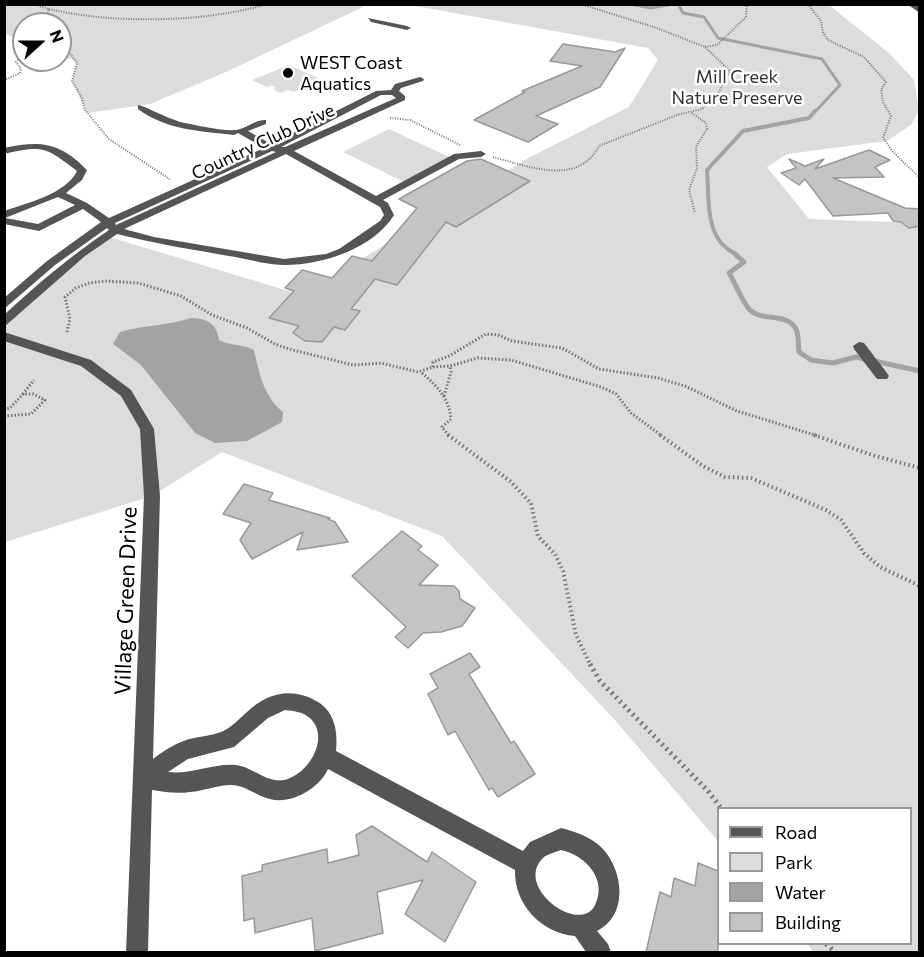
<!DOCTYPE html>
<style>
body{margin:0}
#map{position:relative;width:924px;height:957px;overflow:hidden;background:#fff;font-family:Commissioner,sans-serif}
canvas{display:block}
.frame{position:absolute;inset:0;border:6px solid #000;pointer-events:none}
.legend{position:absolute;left:717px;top:807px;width:195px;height:138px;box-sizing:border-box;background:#fff;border:2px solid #999;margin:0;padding:8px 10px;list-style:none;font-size:18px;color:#000}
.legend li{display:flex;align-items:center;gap:12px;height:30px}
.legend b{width:30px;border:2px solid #999}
.north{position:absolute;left:12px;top:12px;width:60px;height:60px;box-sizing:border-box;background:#fff;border:2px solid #999;border-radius:50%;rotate:69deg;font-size:16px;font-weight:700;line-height:24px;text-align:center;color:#000}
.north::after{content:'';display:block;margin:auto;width:21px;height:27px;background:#000;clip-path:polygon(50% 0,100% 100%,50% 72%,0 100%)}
</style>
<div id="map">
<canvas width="924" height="957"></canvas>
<div class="frame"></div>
<ul class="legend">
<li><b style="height:8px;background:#555"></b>Road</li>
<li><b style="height:16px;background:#dcdcdc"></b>Park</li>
<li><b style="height:16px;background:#a3a3a3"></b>Water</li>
<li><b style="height:16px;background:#c4c4c4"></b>Building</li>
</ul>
<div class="north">N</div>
</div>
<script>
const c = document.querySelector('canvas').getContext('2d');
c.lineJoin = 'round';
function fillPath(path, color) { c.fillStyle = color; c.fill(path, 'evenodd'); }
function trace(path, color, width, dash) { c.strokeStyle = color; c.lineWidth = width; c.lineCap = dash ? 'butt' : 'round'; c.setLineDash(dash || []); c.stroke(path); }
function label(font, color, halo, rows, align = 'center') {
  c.font = font + ' Commissioner,sans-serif'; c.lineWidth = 5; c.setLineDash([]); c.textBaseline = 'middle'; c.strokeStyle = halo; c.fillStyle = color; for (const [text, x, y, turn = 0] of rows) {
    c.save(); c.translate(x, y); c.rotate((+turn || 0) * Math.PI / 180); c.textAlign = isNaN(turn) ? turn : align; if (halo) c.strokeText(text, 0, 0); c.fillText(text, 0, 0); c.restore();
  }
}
fillPath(new Path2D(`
 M5,5H367L226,72L150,104L87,113L72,81L77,63L72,59L60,58V24H24V44L5,33Z
 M410,5H829L889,53L914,80L919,110L911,125L887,141L787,154L767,167L809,219L919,223V952H814L807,944H910V808H718V841L614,719L442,536L222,452L152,496L5,542V323L106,236L302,295L530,157L629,107L658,60L648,48Z
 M289,65L323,80L294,92L287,90L280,93L273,89L276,88L272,85L267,87L252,80Z
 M389,129L449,157L404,182L343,152Z`), '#dcdcdc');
fillPath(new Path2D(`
 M191,318C207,318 217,324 219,340C231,346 243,344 254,350C259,373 264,397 283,412L282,422L247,441L215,443L195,433L141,365L113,344L120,332C143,325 168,326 191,318Z`), '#a3a3a3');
trace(new Path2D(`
 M630,4L651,8L672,4
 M678,4L683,13L704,17L718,38L822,59L840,85L814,113`), '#a3a3a3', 3);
trace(new Path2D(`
 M737,255C731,251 723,247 719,240C706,222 709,191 707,170L743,131L809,118L815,111`), '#a3a3a3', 4);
trace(new Path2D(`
 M735,254L744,262L729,273C736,284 741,300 750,310C762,322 787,312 796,329C799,335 798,345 799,352L811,360L833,363L856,357L920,371`), '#a3a3a3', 5);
const building = new Path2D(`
 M563,44L615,52L625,48L600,87L536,116L558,124L528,142L474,120L525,92L522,91L582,66L550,61Z
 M869,150L890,160L875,167L884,177L833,178L905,208L920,209V226L909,228L901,222L893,221L888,213L833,216L805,179L799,185L781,173L796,168L789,159L805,166L824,159L815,169Z
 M481,159L530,181L456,227L446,222L397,285L375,279L351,309L360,311L345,330L334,327L322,342L305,341L293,333L299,326L269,318L294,291L285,288L302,270L332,278L352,256L372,261L417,208L399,199L467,161Z
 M244,484L273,493L269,500L330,518L328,519L335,522L348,542L297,550L303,532L252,559L240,540L251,523L223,514Z
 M402,531L422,546L418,550L438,565L419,585L454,586L459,591L460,599L475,608L462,626L441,632L423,633L408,648L395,637L406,627L352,576Z
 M470,653L480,667L469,674L511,743L514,741L535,774L498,797L492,788L489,790L455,731L448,735L428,694L438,688L430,674Z
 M372,826L427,862L432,852L476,882L445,942L405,914L423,880L377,892L383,933L315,951L312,918L255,933L254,918L244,921L242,876L262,871V865L327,849L328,863L359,855L356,835Z
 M698,863L718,871V952H646L660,892L671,897L674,878L695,886Z`);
fillPath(building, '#c4c4c4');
trace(building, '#999', 1.5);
trace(new Path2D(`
 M33,4L49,9L43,24
 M808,4L821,21L823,32L828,40L864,57L886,82L881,90L883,102L891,116L883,138L893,152L920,178
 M49,9C113,24 204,23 267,4
 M60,46L69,52L77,63L72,81L82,98L84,109L109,139L171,180
 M705,47L717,45L746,17L747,4
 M4,80L20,73L21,69L16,62L24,51
 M692,113L706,123L707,129L696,147L697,168L689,190L695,213
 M390,118L410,120L460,145
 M493,157C527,166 578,187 599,146L677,115L702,109L718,94L730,71L705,47L654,27L580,4`), '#777', 2, [1, 1.5]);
trace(new Path2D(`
 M67,332L70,319L65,297L76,288L89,283L105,281L138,283L181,296L212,315L247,328L275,344L289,349L353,365L381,363L418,372L433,367V362L449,356L486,334L498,335L512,341L562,348L599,369L658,378L685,386L737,411L818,436
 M433,367L450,366L478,358L511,360L601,387L616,394L631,413L662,436
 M422,373C437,386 449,398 451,419L442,427L449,436
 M444,396L451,372L450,366
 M4,410L10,408L23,394
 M4,416L31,414L45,400L33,394H23L34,380`), '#777', 3, [1.5, 2]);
trace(new Path2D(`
 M448,435L510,481L531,503L538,536L555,554L563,571L576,635L591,666
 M660,435L703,466L725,477L751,478L826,510L841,520L864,553L880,567L920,586
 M814,435L872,455L920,468`), '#777', 4, [1.5, 3]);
trace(new Path2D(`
 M590,664L600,681L708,791L721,808
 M826,944L835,952`), '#777', 5, [2, 4]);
fillPath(new Path2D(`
 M907,4H915L920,7V13Z
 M368,18L407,26L411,28L407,30L371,22Z
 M420,77L424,79L423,81L401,88L399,91L405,96V100L294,151L376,196L454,154L481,151L486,154L481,157L459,159L383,200L388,203L394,215C374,248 323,265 285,265C269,265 251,260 235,257C195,250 156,244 117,234L85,256L4,327V315C37,284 72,255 109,230L107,228L55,265L4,309V298L47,261L101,222L83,209L39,231L4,224V211C27,203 66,194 77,171C45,147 44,145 4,154V148C40,140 60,142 87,170L82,180L66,193L87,203L109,218L264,148L238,133L234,135C200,131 166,130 138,109V105C143,105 172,121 185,123C200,126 221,131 236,130C246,129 255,119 266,120V124L248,131L271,144L376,91L391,90L395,84ZM381,95H392L396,98L285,147H281ZM272,151L276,152L116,225L115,223ZM286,154L380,207L384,215L380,221L339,249L326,254L284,259L154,237L124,229ZM58,197L75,205L38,224L5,218Z
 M4,332L91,360L131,390L154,429L160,496L153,759C166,749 179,741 194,738C203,736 213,735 221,732C231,728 239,719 247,712C268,692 293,687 318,702C335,712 338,733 336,751L523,851L530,842L561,828C576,832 592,837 603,849C624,872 628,916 597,931L608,944L611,952H586L575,936C541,933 514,904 515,870L328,769C320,788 291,805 270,799C256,796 246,785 231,785C217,785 204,791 190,792C177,794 165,792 152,790L148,952H126L144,496L140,429L121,396L81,366L4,341ZM285,710C294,711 304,712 311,719C330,739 308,775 284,780C266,783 253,767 236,765C213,763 191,775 168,772L188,759L234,747L268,718ZM561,850C585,855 608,879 595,905C580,936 512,886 544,857C548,854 556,852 561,850Z
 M859,342L864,343L887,373L889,376L887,379H877L854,349L853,346Z`), '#555');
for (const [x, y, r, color] of [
 [288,73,6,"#000"]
]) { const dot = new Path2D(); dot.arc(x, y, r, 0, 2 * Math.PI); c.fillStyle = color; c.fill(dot); trace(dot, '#fff', 2); }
label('18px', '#000', '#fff', [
 ["WEST Coast",300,63],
 ["Aquatics",300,84]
], 'left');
label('18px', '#333', '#fff', [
 ["Mill Creek",737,77],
 ["Nature Preserve",737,98]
]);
label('18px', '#000', '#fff', [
 ["Country Club Drive",263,142,-25]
]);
label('22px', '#000', '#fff', [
 ["Village Green Drive",126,601,-88]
]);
</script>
